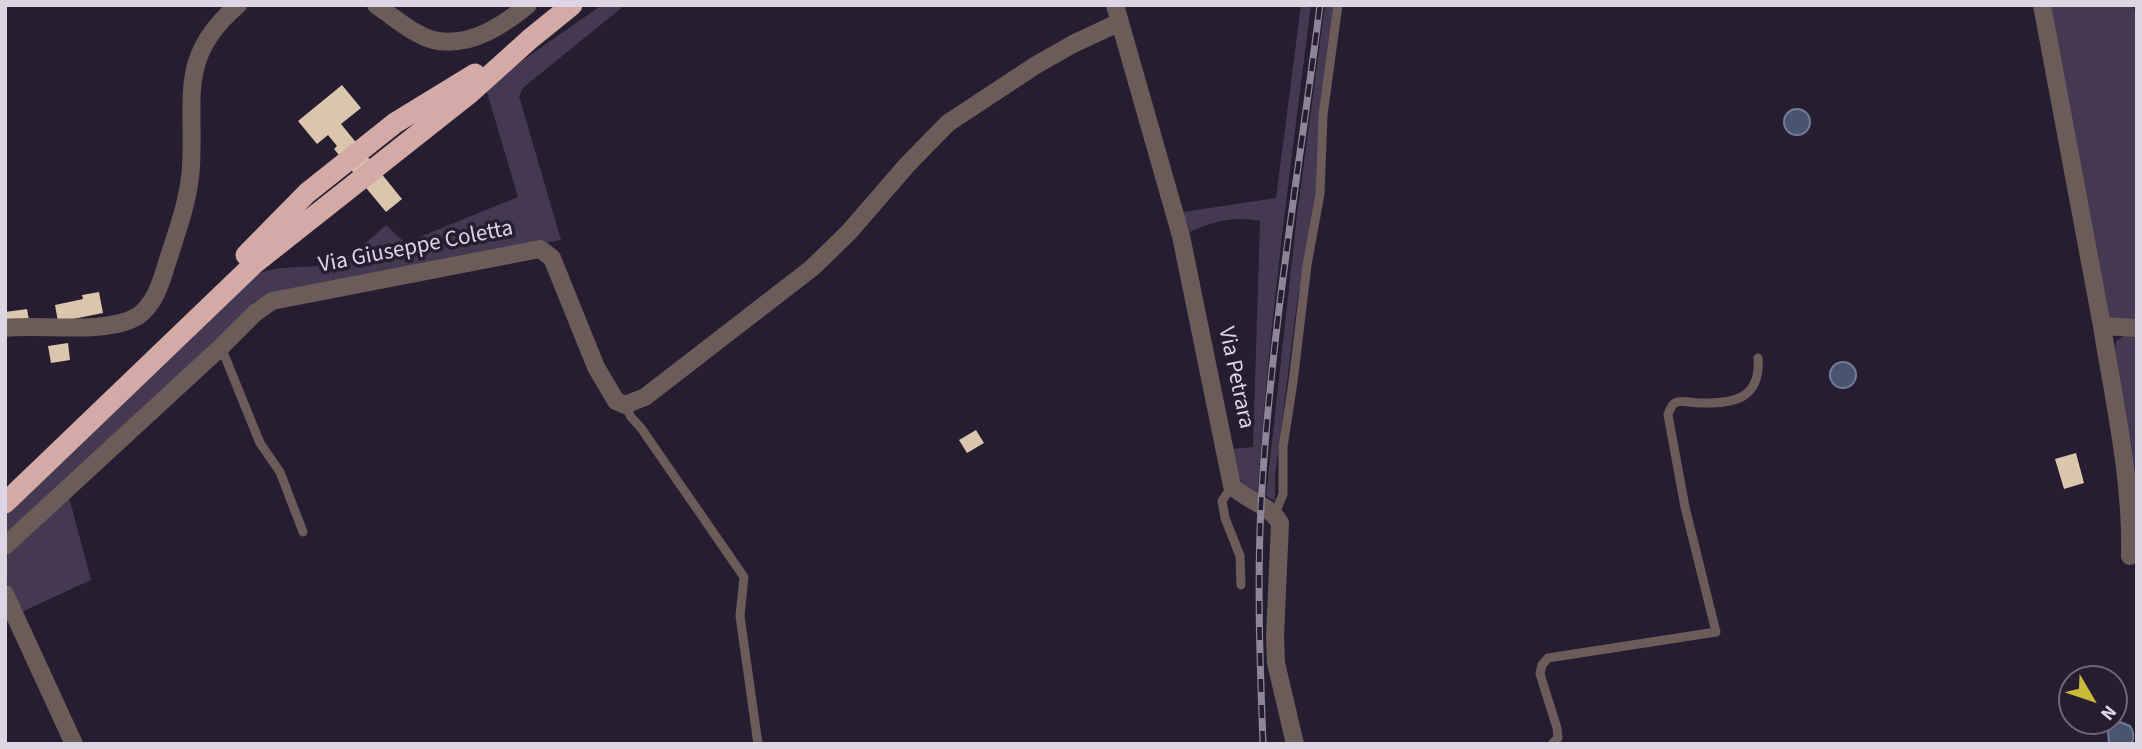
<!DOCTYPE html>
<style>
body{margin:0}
#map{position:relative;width:2142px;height:749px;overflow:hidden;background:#261d31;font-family:"Source Sans 3",sans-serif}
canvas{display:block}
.frame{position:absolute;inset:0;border:7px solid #dcd6e4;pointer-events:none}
.north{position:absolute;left:2058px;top:665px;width:70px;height:70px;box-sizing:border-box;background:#261d31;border:2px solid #6f6779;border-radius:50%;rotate:129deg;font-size:19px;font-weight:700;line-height:28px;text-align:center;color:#dcd6e4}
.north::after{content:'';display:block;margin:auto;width:24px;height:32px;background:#cbb939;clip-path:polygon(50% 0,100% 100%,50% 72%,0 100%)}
</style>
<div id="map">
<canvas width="2142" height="749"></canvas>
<div class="frame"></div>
<div class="north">N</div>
</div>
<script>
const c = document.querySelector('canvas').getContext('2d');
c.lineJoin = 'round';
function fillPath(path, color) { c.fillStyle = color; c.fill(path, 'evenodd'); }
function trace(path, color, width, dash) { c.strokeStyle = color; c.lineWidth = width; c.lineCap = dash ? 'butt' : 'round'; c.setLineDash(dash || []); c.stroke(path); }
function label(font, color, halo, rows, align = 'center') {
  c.font = font + ' "Source Sans 3",sans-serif'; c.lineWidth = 7; c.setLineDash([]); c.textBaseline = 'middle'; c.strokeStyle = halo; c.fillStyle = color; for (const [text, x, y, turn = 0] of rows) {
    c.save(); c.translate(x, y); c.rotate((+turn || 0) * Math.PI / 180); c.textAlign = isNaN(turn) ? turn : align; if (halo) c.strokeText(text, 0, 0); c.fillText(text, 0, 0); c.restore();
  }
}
fillPath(new Path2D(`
 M602,5H625L524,87L519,96L561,240L269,295L255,301L221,339L5,539V516L253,276C281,263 301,270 328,264C351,258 369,240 386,225L405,243L518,197L486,89L516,65Z
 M1301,5H1311C1290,170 1268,334 1257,499C1239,485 1236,471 1232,449L1253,447L1260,221C1235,216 1214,221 1190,232L1183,212L1276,198Z
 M1325,5H1335L1317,146L1316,194L1298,296L1275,475V501L1266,496L1297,215Z
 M2050,5H2132L2137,14V322L2109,319Z
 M2124,336H2137V521L2115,348L2116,341Z
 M69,497L91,580L19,613C10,593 0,571 9,551Z`), '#453952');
const water = new Path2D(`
 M1784 122a13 13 0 1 1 26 0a13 13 0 1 1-26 0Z
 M1830 375a13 13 0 1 1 26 0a13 13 0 1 1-26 0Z
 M2120,722L2130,726C2134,732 2135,737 2131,744H2109L2108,730L2111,726Z`);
fillPath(water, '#485571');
trace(water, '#747c94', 2);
fillPath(new Path2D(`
 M342,85L361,108L341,124L402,199L386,212L334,149L337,146L328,135L317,144L298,121Z
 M99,292L103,313L58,322L55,305L83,299L82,295Z
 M27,309L29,320L5,324V312Z
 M68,343L70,360L51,363L48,346Z
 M976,430L984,443L967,453L959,440Z
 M2076,453L2084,483L2064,489L2055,459Z`), '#dac5ad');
trace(new Path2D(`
 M221,347L260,443L280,472L303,532
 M625,405L631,417L641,428L744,577L740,616L758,744
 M1232,486L1222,501L1225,518L1240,556L1241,585
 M1275,514L1283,494V447L1293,382L1307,265L1320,194L1323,115L1338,5
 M1552,744L1558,738L1557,728L1540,674L1542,665L1548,658L1716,632L1685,507L1668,415C1670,410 1671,404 1677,402C1683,400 1693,403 1699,403C1734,404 1761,399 1758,358`), '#6b5b59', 9);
trace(new Path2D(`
 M376,5C394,17 417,38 438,41C473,46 503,25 528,5
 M1115,5L1181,236L1232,486C1247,501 1269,504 1280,523L1275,637L1276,663L1295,744
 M2042,5L2102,326L2137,328
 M2102,326C2114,402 2132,479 2130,556
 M5,328C42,324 107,335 138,316C154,305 161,283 166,266C176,234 189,201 191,167C195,97 177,57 238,5
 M5,546L221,347L255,313L272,301L540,249L552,258L596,367L616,401L625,405L645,397L812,268L849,232L907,165L948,123L1036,65L1073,44L1120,22
 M5,594L74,744`), '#6b5b59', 18);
trace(new Path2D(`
 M246,255L307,193L395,123L475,74
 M5,503L255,263L470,93L530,39L572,5`), '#d3aaa6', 21);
const rail = new Path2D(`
 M1263,744C1260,664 1257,585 1261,505C1270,337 1299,172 1320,5`);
trace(rail, '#8d8697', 7);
trace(rail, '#261d31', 4.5, [13]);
label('23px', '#dcd6e4', '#261d31', [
 ["Via Giuseppe Coletta",416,248,-11],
 ["Via Petrara",1235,378,78]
]);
</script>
